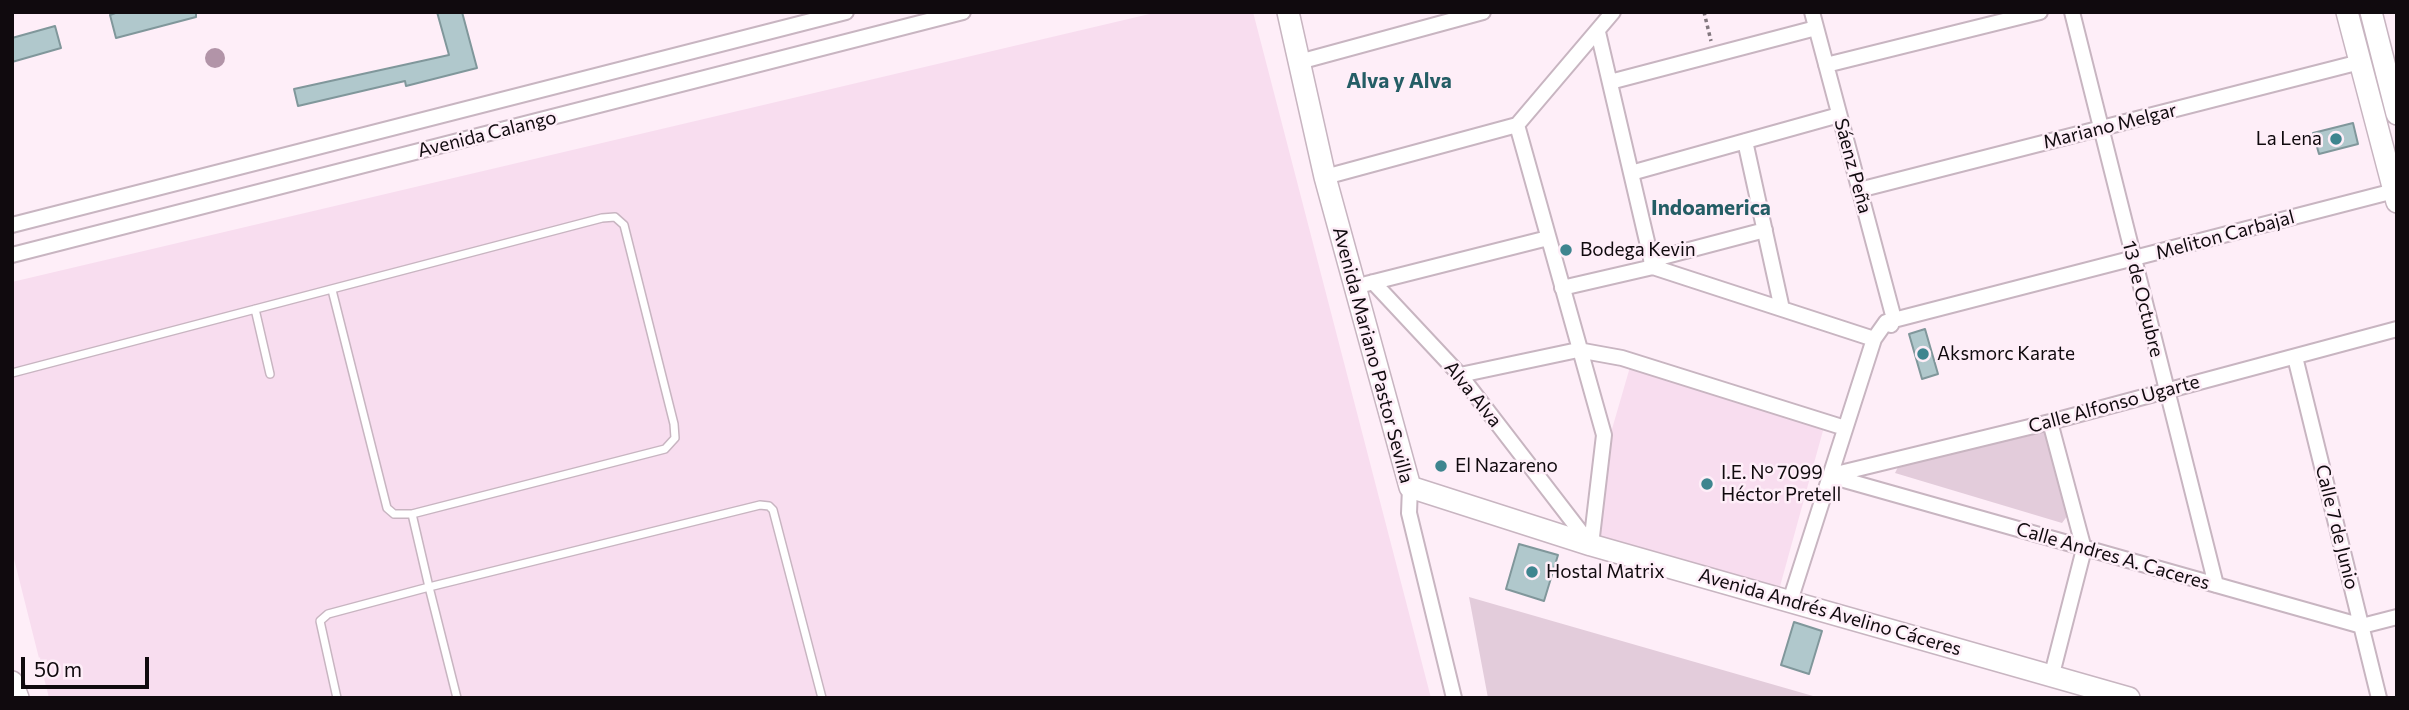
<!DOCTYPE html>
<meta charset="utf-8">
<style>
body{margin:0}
#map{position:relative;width:2409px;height:710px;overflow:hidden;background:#feeef8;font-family:Commissioner,sans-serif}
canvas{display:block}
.frame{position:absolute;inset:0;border:14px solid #100a0e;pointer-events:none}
.scale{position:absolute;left:21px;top:657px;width:128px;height:32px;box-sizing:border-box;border:4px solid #100a0e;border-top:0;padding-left:9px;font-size:21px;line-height:24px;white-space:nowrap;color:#100a0e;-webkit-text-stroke:5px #feeef8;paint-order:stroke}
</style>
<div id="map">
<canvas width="2409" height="710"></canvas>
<div class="frame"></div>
<div class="scale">50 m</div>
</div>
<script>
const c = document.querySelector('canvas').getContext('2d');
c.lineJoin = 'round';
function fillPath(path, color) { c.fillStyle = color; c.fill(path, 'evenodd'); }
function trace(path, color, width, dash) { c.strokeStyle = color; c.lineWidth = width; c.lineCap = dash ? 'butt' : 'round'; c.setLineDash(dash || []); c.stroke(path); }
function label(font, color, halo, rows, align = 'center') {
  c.font = font + ' Commissioner,sans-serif'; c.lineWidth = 5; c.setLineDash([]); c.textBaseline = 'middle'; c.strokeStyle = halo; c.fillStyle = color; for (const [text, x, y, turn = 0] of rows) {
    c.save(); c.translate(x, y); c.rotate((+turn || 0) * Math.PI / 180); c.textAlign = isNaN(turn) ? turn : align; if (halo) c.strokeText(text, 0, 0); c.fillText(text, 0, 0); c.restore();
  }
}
fillPath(new Path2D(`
 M1158,12H1253L1431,698H49L12,551V282Z
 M1630,367L1824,427L1779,590L1599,539L1612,429Z`), '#f8ddef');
fillPath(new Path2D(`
 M2045,432L2068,515L2062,523L1895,473L1898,467Z
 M1469,597L1820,698H1488Z`), '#e3ccdb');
fillPath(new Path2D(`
 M205 58a10 10 0 1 1 20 0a10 10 0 1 1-20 0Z`), '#b294a8');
const building = new Path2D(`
 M118,12H196V17L116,38L110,15Z
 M437,12H462L477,68L406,86L405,81L298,106L294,89L449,55Z
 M55,26L61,48L12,62V38Z
 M2353,123L2358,144L2319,154L2313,133Z
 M1925,329L1938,374L1922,379L1909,334Z
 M1519,544L1558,555L1544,601L1506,589Z
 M1794,622L1822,631L1809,674L1781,665Z`);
fillPath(building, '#b0c8cc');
trace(building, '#80979b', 2);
const lane = new Path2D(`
 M255,309L270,374
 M12,373L602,218L615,217L624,225L674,424L675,438L665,449L412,514H394L387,508L332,290
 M337,698L320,621L328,614L429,587L412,514
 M457,698L429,587L760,505L769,506L773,510L822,698`);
const street = new Path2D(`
 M1812,12L1894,319L1891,325
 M2072,12L2216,585
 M1598,32L1653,267
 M1299,62L1483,12
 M1826,65L2040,12
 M1610,82L1816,28
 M1517,125L1604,435L1591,545
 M1517,125L1613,12
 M1745,141L1782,309
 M1631,173L1839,115
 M1325,177L1517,125
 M1859,190L2360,62
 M12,225L846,12
 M12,255L963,12
 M1651,260L1765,230
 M1373,282L1460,375L1590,544
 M1366,284L1548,238
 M1562,288L1653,267L1874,339
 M2295,357L2379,698
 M1460,375L1578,350L1622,358L1845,428
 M2050,422L2084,549L2052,674
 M1832,475L2050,422L2397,329
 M1830,476L2362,626L2397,617
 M1410,487L1409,513L1454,698
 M1790,601L1874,339L1886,322L2394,191`);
const secondary = new Path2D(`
 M1288,12L1325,177L1410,487L1591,545L2129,698
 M2347,12L2397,202
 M2371,12L2397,114
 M12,682L18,698`);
trace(lane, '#c8b5c1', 10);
trace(street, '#c8b5c1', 18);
trace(secondary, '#c8b5c1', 24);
trace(new Path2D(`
 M1704,12L1711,41`), '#82777e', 3.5, [3.5, 3.5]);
trace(lane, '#fff', 7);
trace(street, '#fff', 14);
trace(secondary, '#fff', 21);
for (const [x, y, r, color] of [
 [2336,139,7,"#3e858f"],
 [1566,250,7,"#3e858f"],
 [1923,354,7,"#3e858f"],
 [1441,466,7,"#3e858f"],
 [1707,484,7,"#3e858f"],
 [1532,572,7,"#3e858f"]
]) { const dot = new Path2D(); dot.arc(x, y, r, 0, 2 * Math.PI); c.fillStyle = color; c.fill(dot); trace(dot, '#feeef8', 2.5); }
label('19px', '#100a0e', '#feeef8', [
 ["Mariano Melgar",2110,126,-14],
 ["Avenida Calango",487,134,-14],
 ["Sáenz Peña",1853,166,75],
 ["Meliton Carbajal",2225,235,-15],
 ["13 de Octubre",2143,299,76],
 ["Avenida Mariano Pastor Sevilla",1373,355,75],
 ["Alva Alva",1473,394,51],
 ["Calle Alfonso Ugarte",2114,404,-15],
 ["Calle 7 de Junio",2337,527,76],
 ["Calle Andres A. Caceres",2113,556,16],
 ["Avenida Andrés Avelino Cáceres",1830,612,16]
]);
label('19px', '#100a0e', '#feeef8', [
 ["La Lena",2322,139,"right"],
 ["Bodega Kevin",1580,250],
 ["Aksmorc Karate",1937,354],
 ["El Nazareno",1455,466],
 ["I.E. N° 7099",1721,473],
 ["Héctor Pretell",1721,495],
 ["Hostal Matrix",1546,572]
], 'left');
label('bold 21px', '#245d65', '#feeef8', [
 ["Alva y Alva",1399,81],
 ["Indoamerica",1711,208]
]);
</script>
